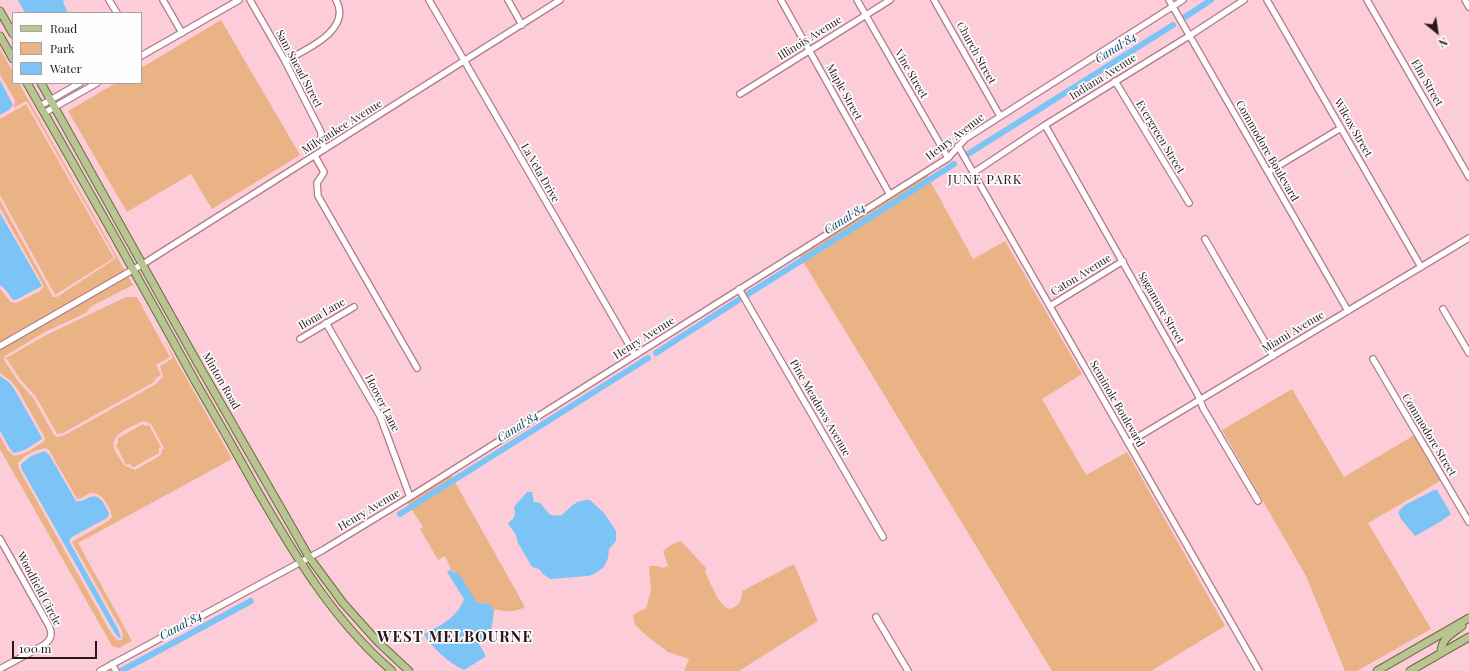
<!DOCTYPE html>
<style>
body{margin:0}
#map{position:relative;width:1469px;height:671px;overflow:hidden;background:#fdccd9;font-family:"Playfair Display",serif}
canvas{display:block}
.legend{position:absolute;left:12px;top:12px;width:130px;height:72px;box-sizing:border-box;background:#fcfdfc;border:1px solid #a8a1a2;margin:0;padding:5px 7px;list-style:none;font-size:12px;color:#2b161c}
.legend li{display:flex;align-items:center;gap:8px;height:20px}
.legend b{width:20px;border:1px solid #a8a1a2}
.north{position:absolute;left:1417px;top:12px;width:40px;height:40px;-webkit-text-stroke:3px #fcfdfc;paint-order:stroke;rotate:150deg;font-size:11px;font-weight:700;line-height:16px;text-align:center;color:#2b161c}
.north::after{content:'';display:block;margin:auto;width:14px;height:18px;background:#2b161c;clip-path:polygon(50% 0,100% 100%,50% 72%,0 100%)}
.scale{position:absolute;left:12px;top:641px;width:85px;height:18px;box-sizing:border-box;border:2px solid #2b161c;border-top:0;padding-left:5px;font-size:12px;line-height:14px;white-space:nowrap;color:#2b161c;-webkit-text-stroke:3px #fcfdfc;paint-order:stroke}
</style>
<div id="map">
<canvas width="1469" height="671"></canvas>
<ul class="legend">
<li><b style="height:5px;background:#b8c491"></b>Road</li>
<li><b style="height:11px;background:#eab386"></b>Park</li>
<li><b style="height:11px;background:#7dc4f6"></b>Water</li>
</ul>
<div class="north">N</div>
<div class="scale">100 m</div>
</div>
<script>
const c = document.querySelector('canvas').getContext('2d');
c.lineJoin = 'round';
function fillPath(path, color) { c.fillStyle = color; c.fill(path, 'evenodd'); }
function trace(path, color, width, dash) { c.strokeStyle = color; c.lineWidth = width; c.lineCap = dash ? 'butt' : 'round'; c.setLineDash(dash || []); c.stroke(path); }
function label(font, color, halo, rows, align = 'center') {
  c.font = font + ' "Playfair Display",serif'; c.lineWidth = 3.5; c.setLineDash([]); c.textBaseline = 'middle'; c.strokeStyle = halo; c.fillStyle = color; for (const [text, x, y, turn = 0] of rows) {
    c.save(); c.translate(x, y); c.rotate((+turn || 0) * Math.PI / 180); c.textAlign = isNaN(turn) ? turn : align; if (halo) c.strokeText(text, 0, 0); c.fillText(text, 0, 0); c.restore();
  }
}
fillPath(new Path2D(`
 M221,20L300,155L212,209L191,174L127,212L68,111L116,83H141V68Z
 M0,49L13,72V83H19L133,285L90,307L86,313L45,332L5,356L4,360L18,381L34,399L54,435L57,437L65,435L156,384L163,376L160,366L173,358L163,337L232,459L78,543L132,641L119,648L112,646L0,449V436L8,451L14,456C26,454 34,448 44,441L45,438L18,390L11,381L0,373V289L11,302L16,303L40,291L44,286L0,208V200L53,297H57L116,258L28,103L26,101L14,108L15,100L0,75ZM143,421L151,424L164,448L162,450L161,455L135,470L125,466C121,460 115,453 114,447C110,434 133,426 143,421ZM45,448L49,450L77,499C83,499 86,494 92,493C102,492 111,508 112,517L108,521L72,542L120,627L123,634L122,640H117L111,633L19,469L18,463C24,455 35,450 45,448Z
 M26,104L114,258L55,295L0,195V119Z
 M927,175L973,259L1005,241L1082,374L1042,399L1086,475L1127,452L1225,626L1151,671H1052L799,255Z
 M126,297H137L170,357L156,365L161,375L156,378L154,382L63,433L57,434L36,397L20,379L6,358L46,335Z
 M1292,389L1344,477L1416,434L1442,480L1368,523L1431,629L1357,671H1345L1306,576L1222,430Z
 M143,424L145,426L149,425L161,447L159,448V453L134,467L131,466V464L126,465L116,445L118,443V438Z
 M451,475L525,607C519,610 513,612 506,611C501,611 498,609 493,610L490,605L476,602L455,572L450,570L451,569L445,556L438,560L420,529L423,527L407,502Z
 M681,541L706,568L705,572L718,599L725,607L730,609C739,606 742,601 742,591L794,564L818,621L739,671H684L689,659L668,652L648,637L635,625L633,615L646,608L651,591L649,566H657L663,568L668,566L663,551L671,545Z`), '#eab386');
fillPath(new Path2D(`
 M18,0H64L63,2L68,13H25Z
 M0,80L13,105L9,110L0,115Z
 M0,213L42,286L16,300H13L5,289L0,285Z
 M0,376L10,383L16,392L42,438V439C32,445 26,451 14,453L10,449L0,431Z
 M45,451L50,456L76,501C84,503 93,491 100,499C104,502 106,508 109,513V515L107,518L72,537L69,541L118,629L121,638H119L114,632L21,468V464L31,456Z
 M1434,490H1437L1451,514L1440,522L1415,536L1401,519L1398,512L1405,505Z
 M527,492H532L534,502L540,503C550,513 546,517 562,515C571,506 577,499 590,500L604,513L616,531V541L609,549L608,558L604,567L594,574L588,576L550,579L543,574L539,569L532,567L518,543L515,533L510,527L508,523C515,518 516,515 514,507Z
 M450,570L460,575L476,602L491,605L494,611L491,633L492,636L479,644L485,654V657L464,670C450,664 431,647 424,634C441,625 457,618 464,599L447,572Z`), '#7dc4f6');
trace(new Path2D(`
 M1185,17L1211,0
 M968,154L1173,25
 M748,294L887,207L954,164
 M656,353L740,299
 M400,514L648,358
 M121,671L251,601`), '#7dc4f6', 6);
const minor = new Path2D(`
 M109,0L117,13
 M163,0L182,33
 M250,0L285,61L321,132V141L325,149
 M429,0L635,355
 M508,0L522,25
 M781,0L889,193
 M857,0L948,158
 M934,0L1000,116
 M1169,0L1348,311
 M1267,0L1421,267
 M1367,0L1469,177
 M1465,0L1469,7
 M141,56L239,0
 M285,61C305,50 353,30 336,0
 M1115,81L1189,203
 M740,94L890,0
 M40,106L80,83
 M44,113L97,83
 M1045,125L1198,395L1203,408L1258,501
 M958,146L1259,671
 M315,156L324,172L317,183L318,196L417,368
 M1268,172L1341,128
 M973,173L1045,125L1189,36L1244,0
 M1205,239L1273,356
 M739,289L883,537
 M1050,306L1123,261
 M1443,309L1469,353
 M326,323L380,416L410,497
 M300,339L354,307
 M0,346L143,264L560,0
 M1373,359L1469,522
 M1128,443L1469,238
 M0,539L49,626C53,635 51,639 44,645L0,669
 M876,617L908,671
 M112,664L116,671
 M100,671L323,550L410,497L948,158L965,139L1183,0`);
const major = new Path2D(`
 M0,11L13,34
 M0,36L13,59
 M27,83C84,182 140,281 195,381C216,417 237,454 257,490C295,556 334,621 392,671
 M41,83L197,362L309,557L343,603L378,642L409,671
 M1441,653C1441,638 1452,634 1462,626
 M1377,671L1469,618
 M1410,671L1469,637`);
trace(minor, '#b17a8a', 8);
trace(major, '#676d39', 9);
trace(minor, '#fff', 5.5);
trace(major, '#b8c491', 7);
label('11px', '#2b161c', '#fcfdfc', [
 ["Illinois Avenue",810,38,-32],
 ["Church Street",976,53,61],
 ["Sam Snead Street",299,69,62],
 ["Vine Street",911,74,60],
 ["Indiana Avenue",1103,77,-32],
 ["Elm Street",1427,83,60],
 ["Maple Street",844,92,61],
 ["Milwaukee Avenue",342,127,-32],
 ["Wilcox Street",1353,128,60],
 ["Henry Avenue",955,137,-37],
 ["Evergreen Street",1160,137,59],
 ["Commodore Boulevard",1267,151,60],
 ["La Veta Drive",540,173,60],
 ["Caton Avenue",1081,275,-32],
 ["Sagamore Street",1161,308,60],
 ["Ilona Lane",322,314,-30],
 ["Miami Avenue",1293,332,-31],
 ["Henry Avenue",644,338,-32],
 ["Minton Road",221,381,60],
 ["Hoover Lane",382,403,63],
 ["Seminole Boulevard",1117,404,60],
 ["Pine Meadows Avenue",820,408,60],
 ["Commodore Street",1429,435,59],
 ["Henry Avenue",369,510,-31],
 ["Woodfield Circle",39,589,62]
]);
label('italic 12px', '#0f4767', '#fcfdfc', [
 ["Canal 84",1116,48,-32],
 ["Canal 84",845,219,-32],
 ["Canal 84",518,427,-32],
 ["Canal 84",181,626,-28]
]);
c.letterSpacing = '1px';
label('13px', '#2b161c', '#fcfdfc', [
 ["JUNE PARK",985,180]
]);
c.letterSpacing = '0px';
c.letterSpacing = '1px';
label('bold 15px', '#2b161c', '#fcfdfc', [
 ["WEST MELBOURNE",455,637]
]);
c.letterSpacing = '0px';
</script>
